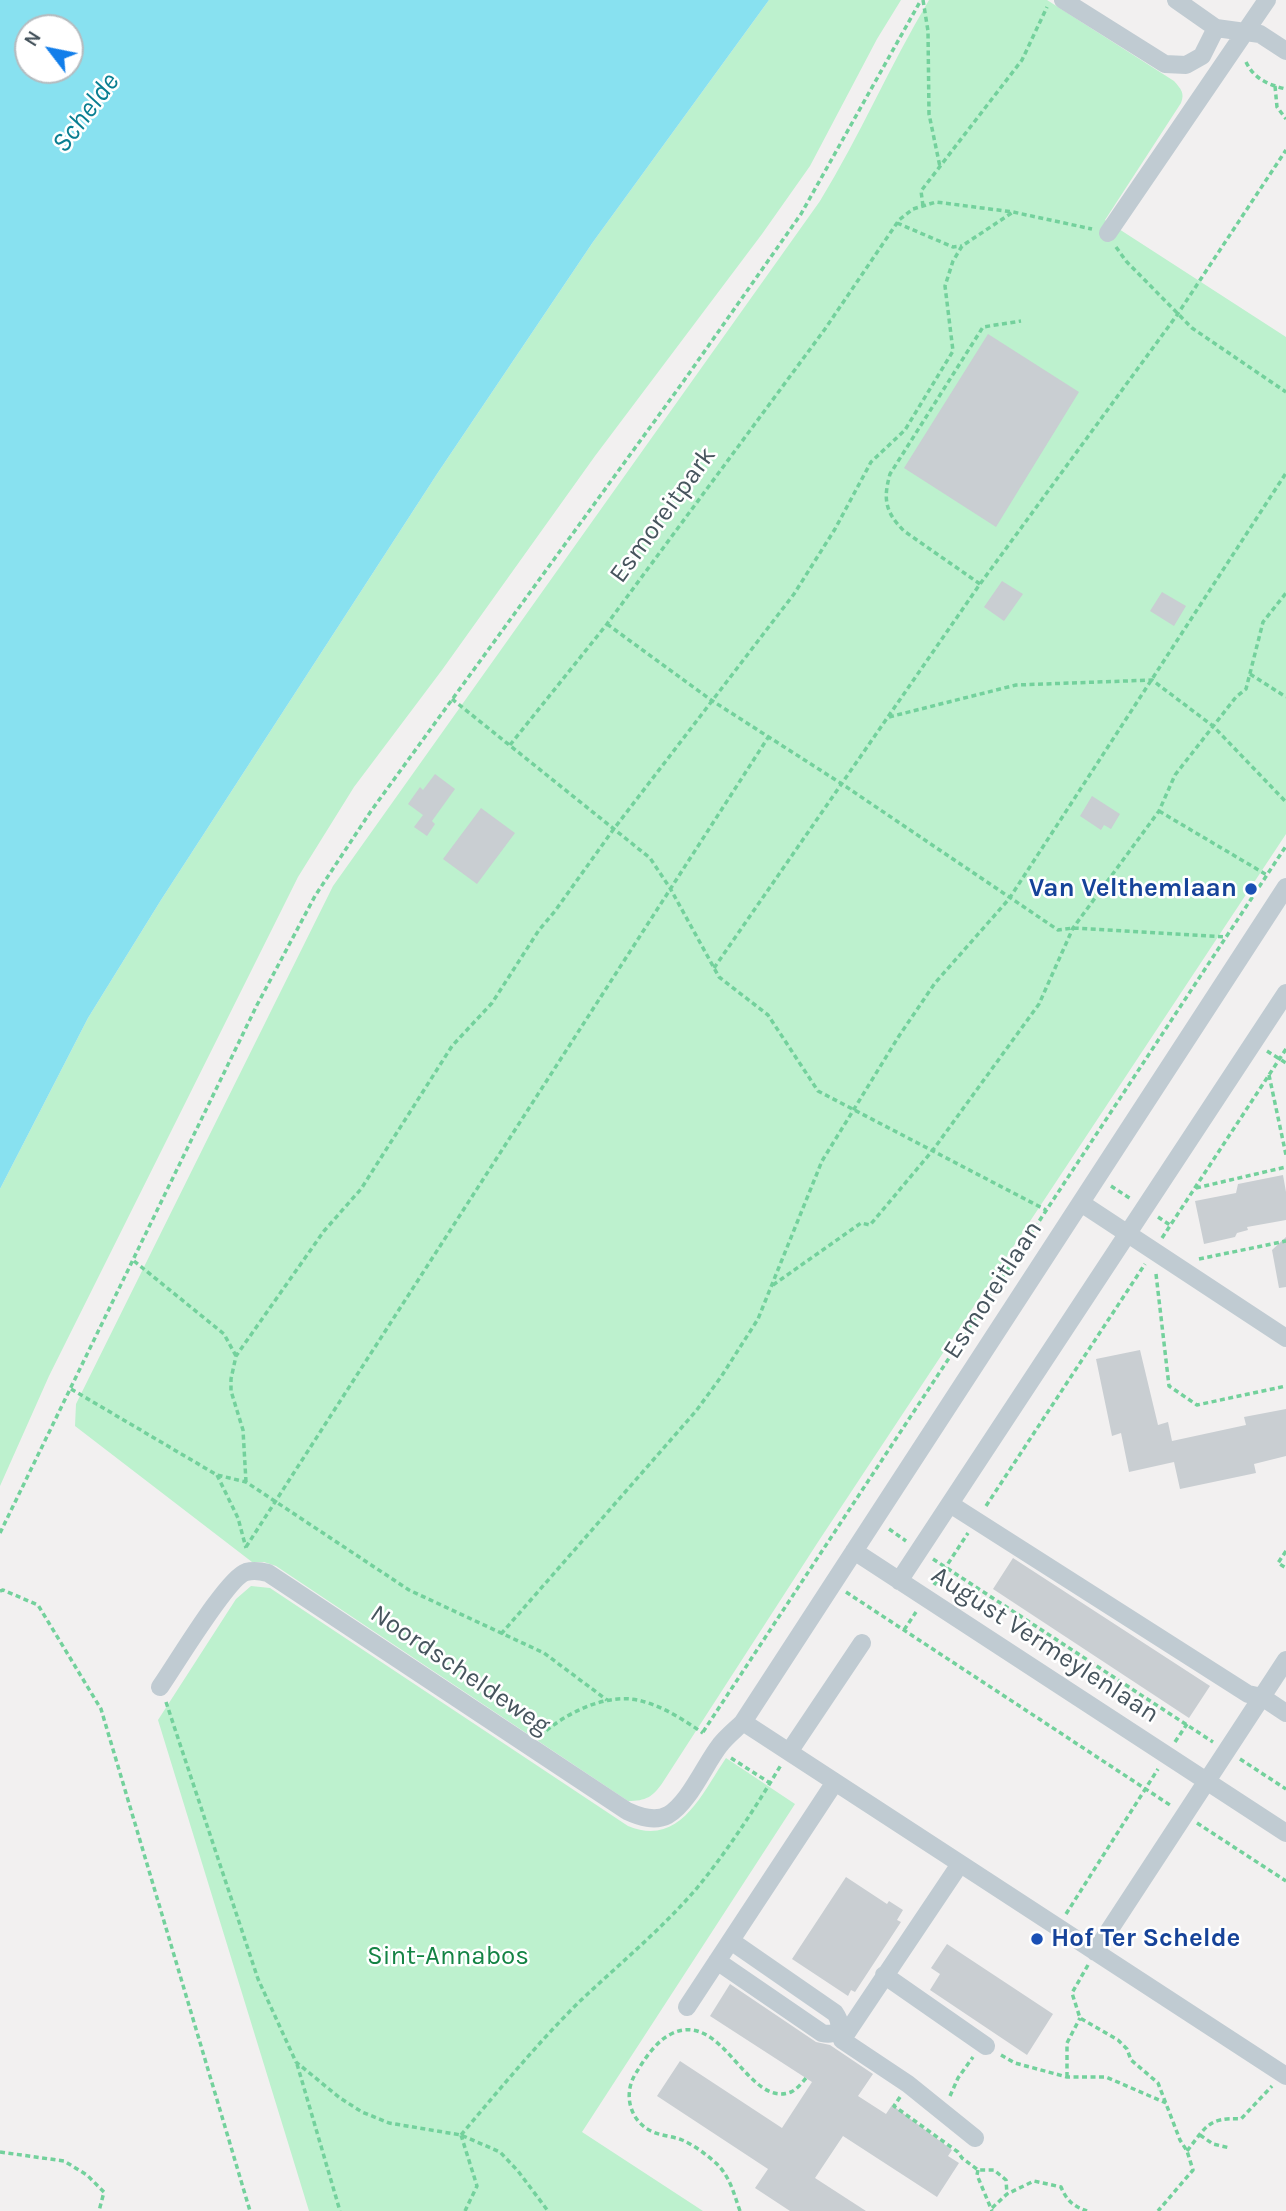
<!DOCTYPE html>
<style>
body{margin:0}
#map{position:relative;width:1286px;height:2211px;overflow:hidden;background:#f2f0f0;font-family:Karla,sans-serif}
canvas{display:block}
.north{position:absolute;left:14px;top:14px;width:70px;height:70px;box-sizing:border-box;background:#fff;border:2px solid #b5bbbf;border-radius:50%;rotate:302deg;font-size:19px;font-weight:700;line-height:28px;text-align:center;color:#47555e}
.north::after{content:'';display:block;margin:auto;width:24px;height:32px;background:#127eea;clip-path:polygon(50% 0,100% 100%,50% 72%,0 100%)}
</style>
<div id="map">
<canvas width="1286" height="2211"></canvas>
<div class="north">N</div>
</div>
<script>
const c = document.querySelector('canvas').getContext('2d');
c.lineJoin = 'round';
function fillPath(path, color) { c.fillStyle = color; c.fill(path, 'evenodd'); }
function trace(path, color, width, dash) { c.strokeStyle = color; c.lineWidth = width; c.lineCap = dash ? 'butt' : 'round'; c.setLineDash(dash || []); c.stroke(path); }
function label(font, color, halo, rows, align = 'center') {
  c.font = font + ' Karla,sans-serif'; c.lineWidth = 5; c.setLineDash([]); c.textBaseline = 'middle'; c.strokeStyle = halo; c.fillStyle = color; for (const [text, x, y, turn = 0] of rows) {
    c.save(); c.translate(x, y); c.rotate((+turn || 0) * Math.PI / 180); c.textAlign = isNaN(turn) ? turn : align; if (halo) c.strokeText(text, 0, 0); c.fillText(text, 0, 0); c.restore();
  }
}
fillPath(new Path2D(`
 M769,0H901L877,39L810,166L762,234L595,456L442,670L354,787L298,877L49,1376L0,1486V1189L88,1018L161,900L437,474L593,242Z
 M929,0H1047L1174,81C1181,89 1185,93 1181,103L1105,220L1286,337V834L818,1542L663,1782C653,1797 646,1801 628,1801L276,1566L264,1562H252L75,1426L76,1404L333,886L820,201C860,136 890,65 929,0Z
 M251,1586L270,1588L628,1826C680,1848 702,1793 726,1758L795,1804L582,2132L703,2211H309L158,1720L236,1599Z`), '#bdf1ce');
fillPath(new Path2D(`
 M0,0H769L593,242L437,474L161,900L88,1018L0,1189ZM28,28H70V70H28Z`), '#88e1f0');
fillPath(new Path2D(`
 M988,334L1079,392L996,527L904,468Z
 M1002,581L1023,594L1004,621L984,607Z
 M1162,592L1186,606L1174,626L1150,611Z
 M435,774L455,789L432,821L435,824L427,836L414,827L423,815L408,804L420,787L423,790Z
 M1092,796L1120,814L1111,829L1104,825L1101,830L1080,816Z
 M481,808L515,833L477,884L443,859Z
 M1283,1175L1286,1192V1220L1247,1227L1248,1230L1237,1233L1235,1237L1204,1244L1195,1201L1236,1193L1238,1184Z
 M1286,1237V1287L1279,1288L1272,1250Z
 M1140,1350L1158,1425L1168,1422L1172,1441L1246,1425L1244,1417L1286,1409V1456L1254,1464L1256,1473L1180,1489L1174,1462L1129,1472L1121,1433L1112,1436L1096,1359Z
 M1013,1558L1210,1686L1189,1718L993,1589Z
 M846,1877L887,1904L889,1901L903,1910L897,1920L901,1922L855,1992L851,1990L848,1996L792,1959Z
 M947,1944L1053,2014L1027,2055L930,1990L940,1974L931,1968Z
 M730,1984L816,2042L830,2045L873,2074L858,2096L886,2114L892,2105L952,2150L948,2156L959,2163L937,2197L843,2136L815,2178L866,2211H790L755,2188L768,2169L657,2096L680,2061L782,2128L812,2082L710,2016Z`), '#c9ced2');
trace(new Path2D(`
 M923,0L928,31L929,114L940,167
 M1246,62C1254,79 1269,85 1286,89
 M1275,86L1277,107L1286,119
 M923,206L921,191L1022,60L1047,7
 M897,223L953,247L962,246
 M1116,247L1126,261L1192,328L1286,392
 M980,584L904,531C885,512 883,499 890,474L983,327L1021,321
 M607,624L711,700L842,784L1058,930L1073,928L1226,937
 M1250,674L1286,697
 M452,699L650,858L670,888L719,977L768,1015L818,1091L1046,1210
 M889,717L1016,685L1152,680L1213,726L1286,802
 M510,745L607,624L825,329L899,220L913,209L936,202L1013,212L1092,229
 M1159,811L1267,875
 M714,968L980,584L1177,315L1286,150
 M1267,1051L1286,1063
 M1269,1075L1286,1155
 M1111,1186L1131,1199
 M1196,1188L1286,1167
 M1158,1217L1170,1225
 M1162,1238L1286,1049
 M1199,1259L1286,1241
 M134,1261L224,1334L236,1356
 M1156,1274L1169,1386L1197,1405L1286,1386
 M773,1285L861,1223L870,1225L933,1150L1039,1004L1073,928L1159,811L1175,775L1236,697L1246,689L1263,622L1286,593
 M71,1389L217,1475L246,1482L409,1590L544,1653L607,1700
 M217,1475L238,1518L246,1548
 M246,1482L243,1430L231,1391V1379L236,1356L324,1231L361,1189L452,1046L492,1003L539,930L555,911L613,830L794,594L835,529L871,462L905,430L953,351L945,286L953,261L962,246L1013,212
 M986,1506L1145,1264
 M889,1529L906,1541
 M0,1533L257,1005L315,896L371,811L683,382L801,214L921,0
 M246,1547L769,736
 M1286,1551L1278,1563L1286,1568
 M933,1559L1213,1742
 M934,1585L968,1533
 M0,1591L3,1590L38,1605L101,1709L250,2211
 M846,1592L1170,1805
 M904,1630L916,1612
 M501,1634L696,1411L721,1377L758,1319L822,1161L899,1036L935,983L1009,899L1286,473
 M166,1702L258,1979L296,2062L340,2098L362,2112L389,2123L461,2135L500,2152L518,2171L548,2211
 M703,1732L1286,846
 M540,1736C565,1713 610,1690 645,1702C666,1708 685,1721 703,1733
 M1175,1742L1187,1724
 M731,1758L770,1783
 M1240,1759L1286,1789
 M1197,1823L1286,1881
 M1066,1914L1158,1769
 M1088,1965L1072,1993L1080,2018L1118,2040L1127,2049L1131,2060L1158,2083L1180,2140L1187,2151L1193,2170L1158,2211
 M1001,2055L1015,2063L1067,2077H1106L1166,2103
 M297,2064L340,2211
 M1067,2077V2043L1080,2018
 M950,2096L958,2078L973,2057
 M900,2097L894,2106L958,2152L962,2158L978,2170H994L1006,2180L1007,2194
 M461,2135C499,2090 536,2045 578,2003C618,1965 661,1930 697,1888C729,1849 755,1808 781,1765
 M461,2135L477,2186L465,2211
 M1200,2135L1213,2144L1230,2148
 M1187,2151C1206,2127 1208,2117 1241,2119L1272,2086
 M0,2152L64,2161L87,2175L104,2192L99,2211
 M978,2170L977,2175L992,2211
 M992,2208L1007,2194L1034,2181L1061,2187C1067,2201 1073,2206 1087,2211
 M740,2211C734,2194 730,2177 717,2164C707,2155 694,2145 682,2140C672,2136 661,2136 651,2131C629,2120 623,2093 636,2073C644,2060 656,2041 671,2034C723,2008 747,2109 791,2092C796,2090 802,2083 806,2078`), '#73d19c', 3.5, [5, 3.5]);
trace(new Path2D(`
 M1063,0L1165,64L1186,65L1202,56L1216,28
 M1176,0L1216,28L1260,34L1286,51
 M1108,233L1267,0
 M1081,1203L1286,1338
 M950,1504L1248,1694L1262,1697L1286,1713
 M854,1551L1286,1833
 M899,1581L1286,993
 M160,1687C175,1666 227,1578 246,1572C253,1570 261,1571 268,1573L627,1811C640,1817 655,1822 668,1815C689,1803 705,1764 720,1745C726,1737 735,1730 743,1722L1286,887
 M743,1722L1286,2076
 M789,1752L862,1643
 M960,1864L842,2040L908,2084L975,2138
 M1095,1952L1286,1660
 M717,1961L822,2033C838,2037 844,2026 835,2013L731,1941
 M884,1975L986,2046
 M687,2007L835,1782`), '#c0cbd2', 18);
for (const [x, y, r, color] of [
 [1251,889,7,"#1a4fb4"],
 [1037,1939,7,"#1a4fb4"]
]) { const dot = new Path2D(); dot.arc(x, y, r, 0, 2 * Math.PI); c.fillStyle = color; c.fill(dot); trace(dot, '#fff', 2.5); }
label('26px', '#47555e', '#fff', [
 ["Esmoreitpark",663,515,-54],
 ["Esmoreitlaan",993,1290,-57],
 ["August Vermeylenlaan",1045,1645,33],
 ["Noordscheldeweg",460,1670,34]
]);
label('bold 26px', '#164399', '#fff', [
 ["Van Velthemlaan",1237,889],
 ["Hof Ter Schelde",1051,1939,"left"]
], 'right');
label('26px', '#138344', '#fff', [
 ["Sint-Annabos",448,1957]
]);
label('italic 28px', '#097e91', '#fff', [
 ["Schelde",86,113,-53]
]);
</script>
